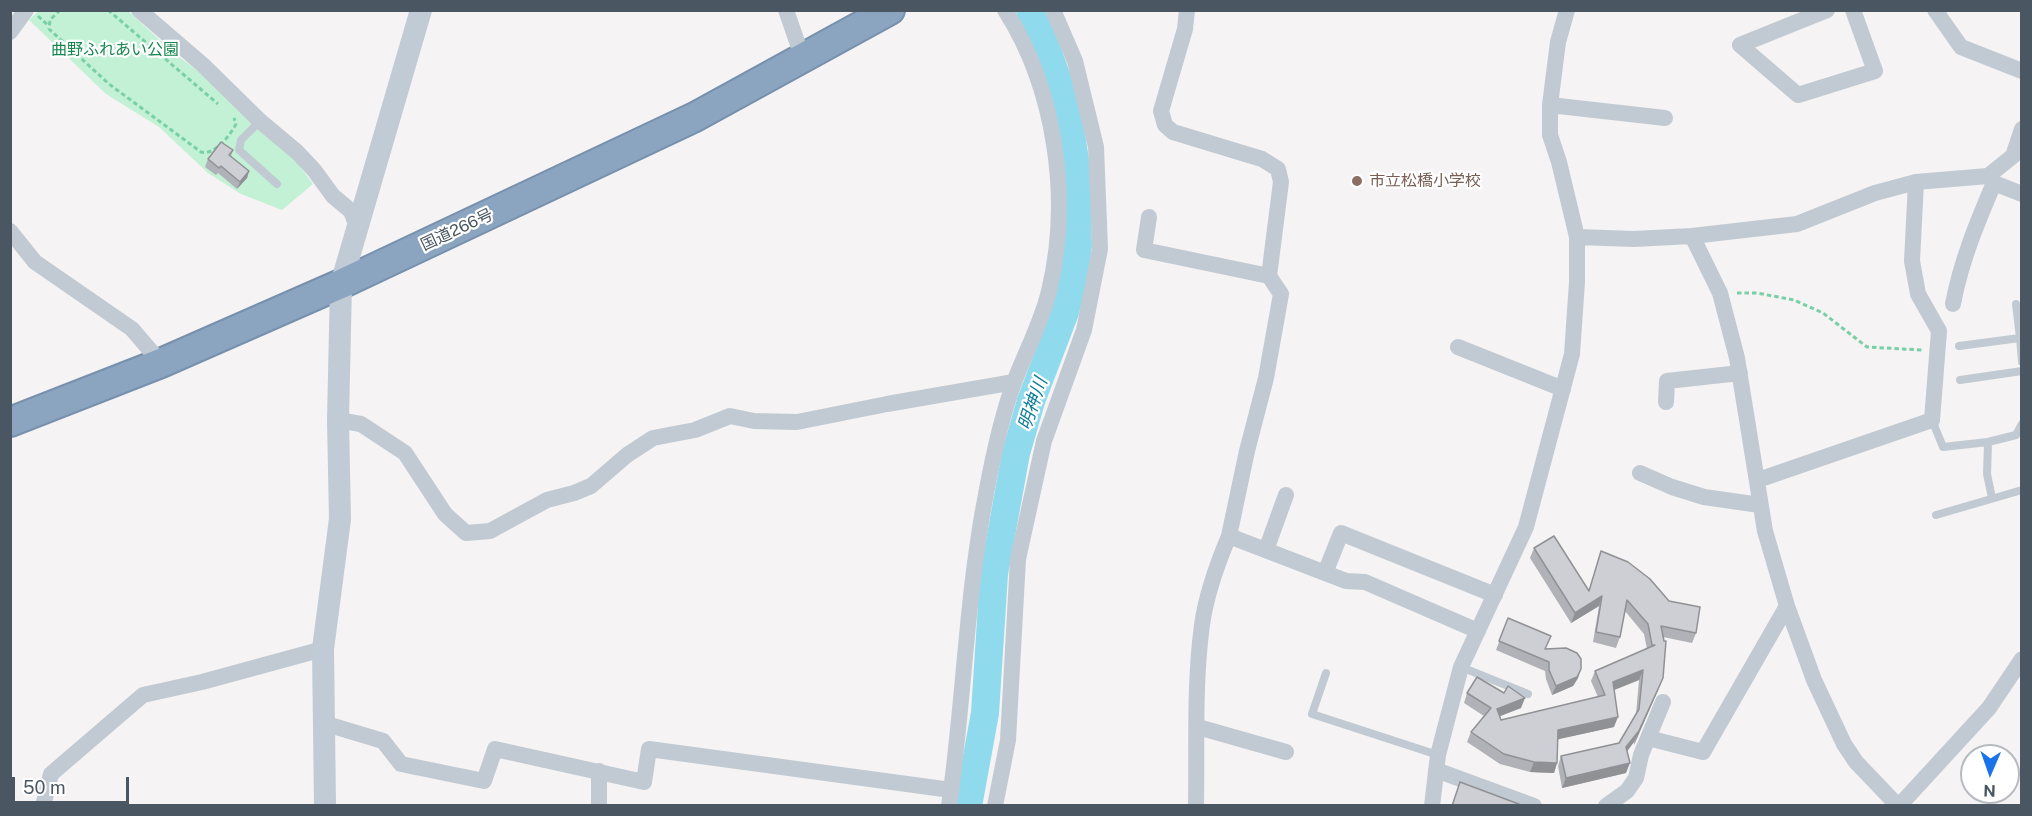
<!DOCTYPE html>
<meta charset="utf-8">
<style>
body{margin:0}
#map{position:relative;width:2032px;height:816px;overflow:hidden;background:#f5f3f3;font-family:"Public Sans",sans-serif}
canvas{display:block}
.frame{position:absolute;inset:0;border:12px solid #4a5661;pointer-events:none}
.north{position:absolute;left:1960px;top:744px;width:60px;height:60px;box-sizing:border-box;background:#fff;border:2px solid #b7bbc0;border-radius:50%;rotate:182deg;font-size:16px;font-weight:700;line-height:24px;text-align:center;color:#4a5661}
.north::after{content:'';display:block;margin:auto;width:21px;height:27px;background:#1a73e8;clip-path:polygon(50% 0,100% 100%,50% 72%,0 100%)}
.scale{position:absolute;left:12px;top:777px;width:117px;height:27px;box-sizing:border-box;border:3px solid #4a5661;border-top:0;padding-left:8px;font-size:18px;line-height:21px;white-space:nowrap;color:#4a5661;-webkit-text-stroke:4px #fff;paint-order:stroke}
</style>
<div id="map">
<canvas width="2032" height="816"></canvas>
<div class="frame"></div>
<div class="north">N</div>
<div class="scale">50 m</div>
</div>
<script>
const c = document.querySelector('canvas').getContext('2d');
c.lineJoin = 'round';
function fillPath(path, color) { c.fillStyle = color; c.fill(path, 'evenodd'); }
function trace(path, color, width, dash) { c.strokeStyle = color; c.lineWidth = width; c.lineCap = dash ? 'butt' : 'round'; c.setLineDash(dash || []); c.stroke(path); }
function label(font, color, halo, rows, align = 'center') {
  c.font = font + ' "Public Sans","Noto Sans JP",sans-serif'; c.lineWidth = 4.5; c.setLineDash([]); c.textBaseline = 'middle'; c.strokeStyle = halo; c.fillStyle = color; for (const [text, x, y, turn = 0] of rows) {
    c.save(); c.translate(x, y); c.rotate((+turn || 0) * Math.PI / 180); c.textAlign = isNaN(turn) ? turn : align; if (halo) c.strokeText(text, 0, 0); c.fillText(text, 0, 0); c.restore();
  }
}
fillPath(new Path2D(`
 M38,11H128L174,53L214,83L293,157L313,184L282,210L241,194L208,173L159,127L106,94L29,20Z`), '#c3f1d5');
trace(new Path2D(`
 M968,806L985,713L994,574L1016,453L1031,401L1065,312L1073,281L1078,246L1076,167L1070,128L1060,86L1040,31L1030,10`), '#90daee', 28);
const highway = new Path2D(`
 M10,422L161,363L341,284L695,117L890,10`);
trace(highway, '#7690ad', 32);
trace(new Path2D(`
 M60,10L50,20L49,29L109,84L201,152C215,156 230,135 236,124L234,118
 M108,10L218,104
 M38,16L48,25
 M1737,293H1757L1794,300L1823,313L1867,347L1922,350`), '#7ad0a6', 3, [4.5, 3]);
trace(new Path2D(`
 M260,121L241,140L239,150L277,184
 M2016,304L2020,338L2022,337
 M1959,346L2020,338L2022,362
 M1960,380L2022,371
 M1932,420L1943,447L1988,442L2016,435L2022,424
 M1988,442L1987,474L1992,498
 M1936,515L2022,490
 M1461,667L1528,694
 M1326,673L1312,714L1438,755`), '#c1cad2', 8);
trace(new Path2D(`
 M139,10L203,65L260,121L297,152L314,170L333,196L351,211L358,229
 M786,10L803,59
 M1187,10L1185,29L1161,111L1165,125L1173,132L1262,159L1278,169L1281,182L1269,276
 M1827,10L1740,45L1798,95L1875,71L1853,10
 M1935,10L1961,47L2022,71
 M10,32L26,10
 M1550,105L1665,118
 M1988,176L1994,183L2022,194
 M1149,217L1144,250L1269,276L1281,294L1266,378L1247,451L1229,536
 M10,231L35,262L132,329L161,363
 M1692,236L1720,293L1737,358L1765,531L1787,606L1814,680L1844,744L1856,762L1898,806
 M1577,237L1634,239L1692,236L1797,224L1875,193L1916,182L1988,176L2013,156L2022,129
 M1953,304C1961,261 1977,223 1994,183
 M1458,347L1563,389
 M1666,402L1667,381L1740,373
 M338,420L361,424L405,453L445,514L466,533L490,531L547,500L574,493L591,486L627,455L653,438L695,430L730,416L754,421L797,422L887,404L1014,382
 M1640,473L1672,487L1704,497L1760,505
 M1758,480L1932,420L1939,331L1918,294L1912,261L1916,182
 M1266,550L1286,495
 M1325,573L1341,533L1495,595
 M323,723L383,741L401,764L484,781L495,749L644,782L649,749L951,790
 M1198,727L1286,752
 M1648,738L1703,752L1787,606
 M1436,770L1534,806
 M43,806L51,774L143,695L202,682L323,649
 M599,806V771
 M949,806C964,702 966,597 986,494C993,456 1001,417 1015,380C1026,351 1042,321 1049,291C1071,200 1056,90 1005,10
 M995,806L1008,740L1018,559L1044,441L1084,330L1100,249L1096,147L1075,61L1053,10
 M1196,806C1197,745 1194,684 1202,625C1206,596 1218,562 1229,536L1346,581L1365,582L1478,631
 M1432,806L1438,755L1461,667L1526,527L1572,354L1577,282V237L1559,162L1550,135V105L1558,42L1567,10
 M1606,806L1627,791L1636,778L1641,755L1663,702
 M1899,806L1989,708L2022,659`), '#c1cad2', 16);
trace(new Path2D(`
 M325,806L323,649L340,519L338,420L341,284L421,10`), '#c1cbd6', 22);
trace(highway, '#8ba5c1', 28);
fillPath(new Path2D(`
 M233,150L231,156L249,171L247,178L237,189L218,173L216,175L205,167L208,159Z
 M1534,548L1589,590L1601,551L1696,633L1692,643L1663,637L1659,688L1634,745V742L1627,751L1626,773L1562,788L1558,766L1561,756L1619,743L1636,714L1639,680L1614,690V727L1558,739L1557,763L1554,773L1530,772L1500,764L1467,742L1471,732L1484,716L1464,703L1467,693L1521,708L1499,716L1501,720L1598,697L1591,681L1595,671L1647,649L1644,634L1625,611L1620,637L1616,648L1593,642L1599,606L1571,623L1530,558Z
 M1508,618L1546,649L1578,678L1573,686L1552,695L1546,679L1545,671L1496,650Z`), '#b0b2b7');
fillPath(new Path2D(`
 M249,171L247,178L237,189L240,182Z
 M1602,596L1599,606L1571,623L1575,613Z
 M1581,669L1578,678L1573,686L1552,695L1556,686Z
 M1643,670L1639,680L1609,692L1613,682Z
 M1663,678L1659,688L1634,745L1637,735Z
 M1525,698L1521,708L1493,719L1497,709Z
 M1618,717L1614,727L1555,740L1558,730Z
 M1638,732L1634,742L1622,758L1626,747Z
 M1534,762L1557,763L1554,773L1530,772Z
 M1630,763L1626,773L1562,788L1566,778Z`), '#909195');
const building = new Path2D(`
 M221,142L233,150L229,155L249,171L240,182L221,166L219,168L208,159Z
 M1554,536L1589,591L1601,551L1628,562L1650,579L1669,601L1700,607L1696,633L1661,626L1664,641H1666L1663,678L1637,735L1638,732L1626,747L1630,763L1566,778L1561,756L1619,743L1639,709L1643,670L1613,682L1618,717L1558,730L1557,763L1534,762L1504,754L1471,732L1491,708L1467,693L1477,677L1504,693L1508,686L1525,698L1497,709L1501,720L1605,695L1595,671L1655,645H1652L1648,624L1627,600L1620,637L1596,632L1602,596L1575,613L1534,548Z
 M1508,618L1551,636L1545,649L1566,648L1577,653L1581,659V669L1577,677L1556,686L1549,670V662L1499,641Z
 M1460,782L1524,806H1452Z`);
fillPath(building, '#cdcfd5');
trace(building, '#909195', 1.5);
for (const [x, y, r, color] of [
 [1357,181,6,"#8d6e63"]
]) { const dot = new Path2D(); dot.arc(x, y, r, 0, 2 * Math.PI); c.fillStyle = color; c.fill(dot); trace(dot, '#fff', 2); }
label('16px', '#17864f', '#fff', [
 ["曲野ふれあい公園",115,50]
]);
label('16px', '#785e54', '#fff', [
 ["市立松橋小学校",1369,181]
], 'left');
label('16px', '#4a5661', '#fff', [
 ["国道266号",457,230,-25]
]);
label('italic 18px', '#0c7c9b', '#fff', [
 ["明神川",1033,404,-71]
]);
</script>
